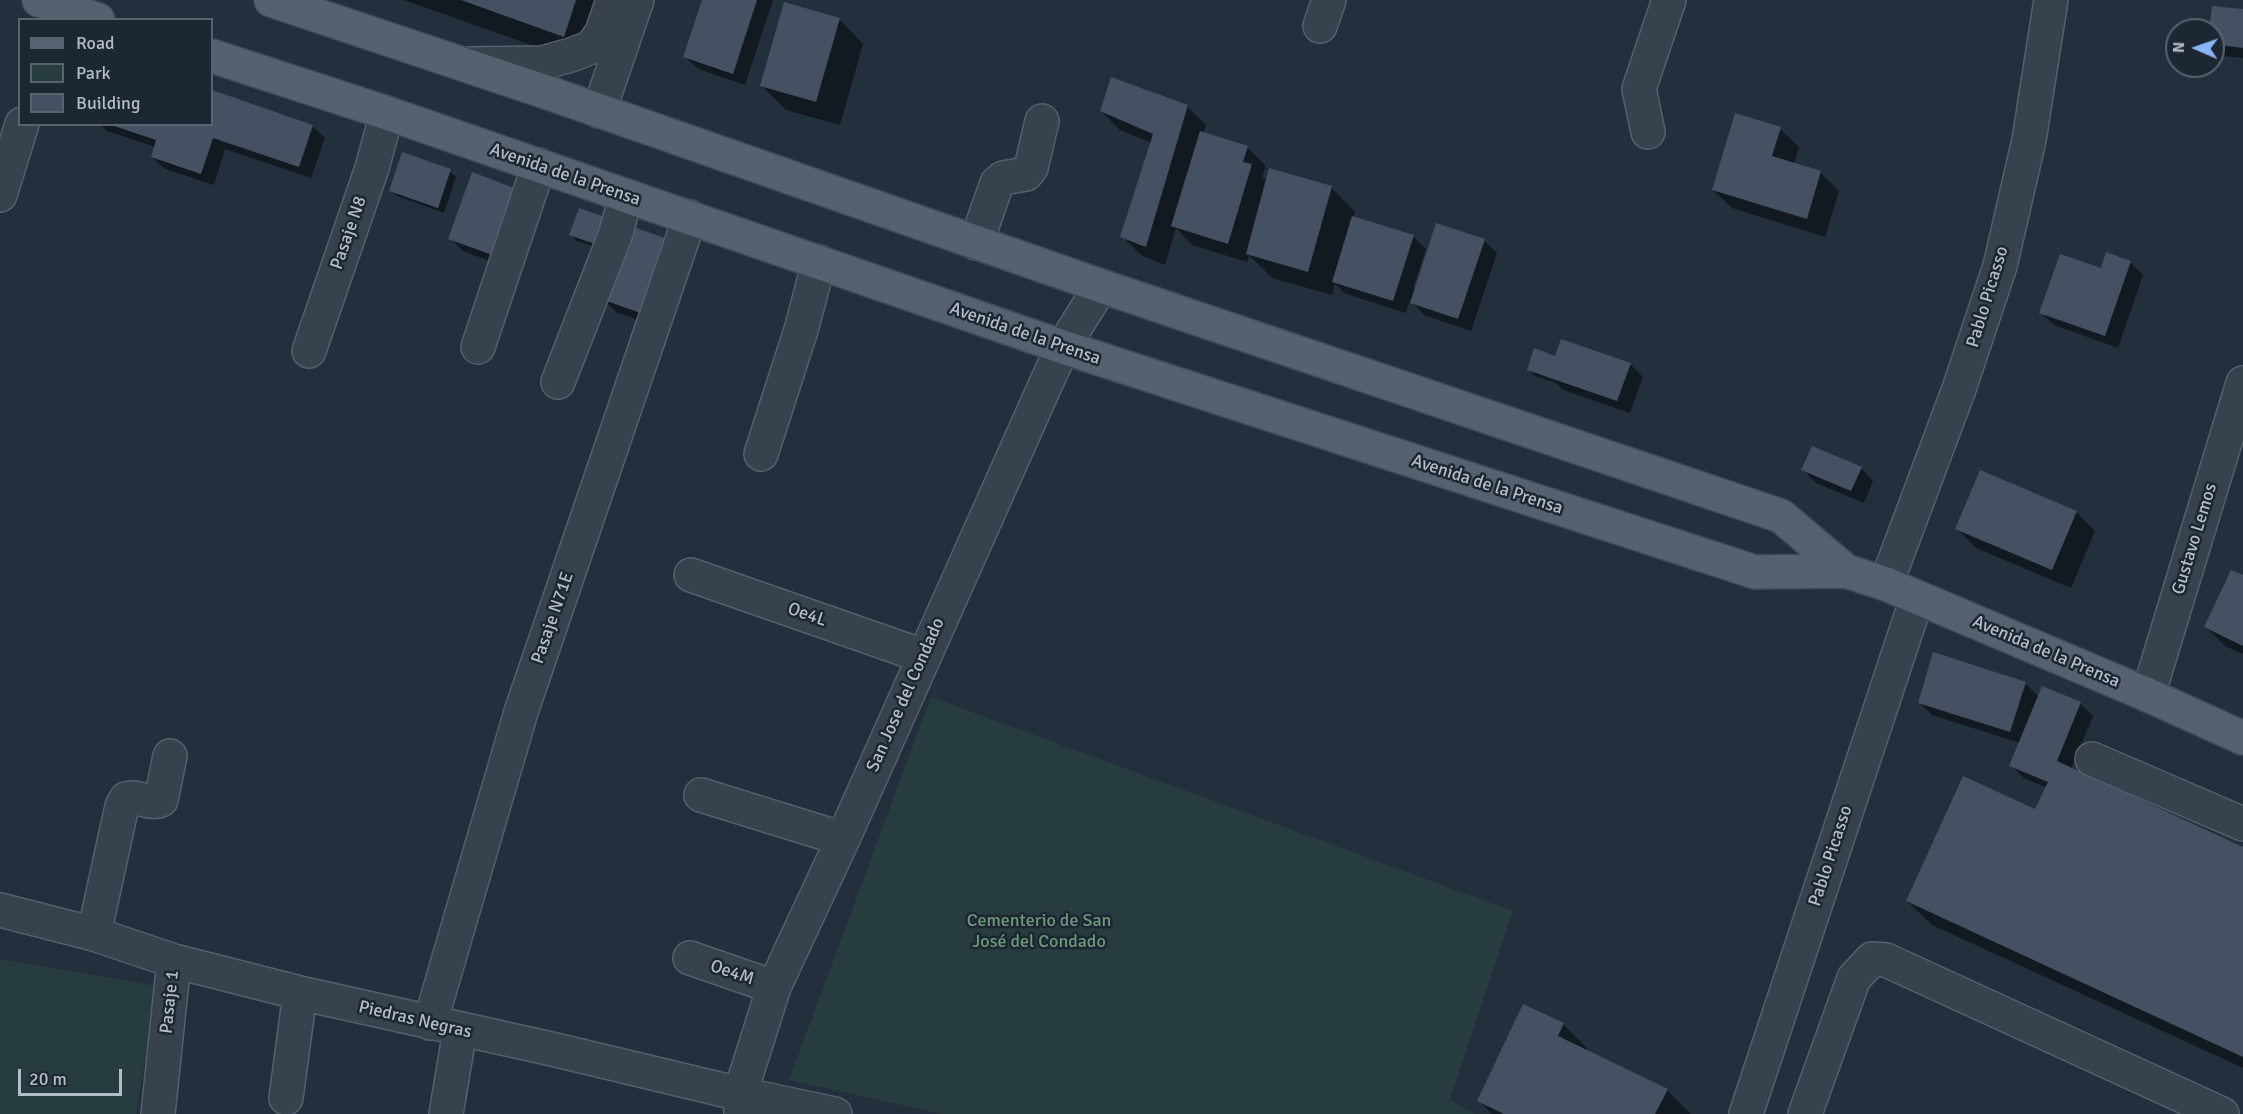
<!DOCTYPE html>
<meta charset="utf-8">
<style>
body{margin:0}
#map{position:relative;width:2243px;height:1114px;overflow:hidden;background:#242f3e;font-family:Signika,sans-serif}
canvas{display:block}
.legend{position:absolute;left:18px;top:18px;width:195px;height:108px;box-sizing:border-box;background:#1d2633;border:2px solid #59626f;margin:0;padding:8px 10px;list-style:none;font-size:18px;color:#b4bcc9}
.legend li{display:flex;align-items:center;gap:12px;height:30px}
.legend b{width:30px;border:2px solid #59626f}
.north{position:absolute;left:2165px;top:18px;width:60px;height:60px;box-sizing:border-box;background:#1d2633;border:2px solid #59626f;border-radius:50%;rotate:272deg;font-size:16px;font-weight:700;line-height:24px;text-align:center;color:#b4bcc9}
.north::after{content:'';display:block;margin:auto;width:21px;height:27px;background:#8ab4f8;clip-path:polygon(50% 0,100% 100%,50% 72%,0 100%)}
.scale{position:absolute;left:18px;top:1069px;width:104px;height:27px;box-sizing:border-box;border:3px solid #b4bcc9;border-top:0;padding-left:8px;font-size:18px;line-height:21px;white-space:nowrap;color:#b4bcc9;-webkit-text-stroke:4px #1d2633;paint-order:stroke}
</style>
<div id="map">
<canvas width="2243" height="1114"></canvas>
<ul class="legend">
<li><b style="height:8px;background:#56606e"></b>Road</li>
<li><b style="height:16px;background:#263c3f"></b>Park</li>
<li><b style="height:16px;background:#455162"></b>Building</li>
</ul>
<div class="north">N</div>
<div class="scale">20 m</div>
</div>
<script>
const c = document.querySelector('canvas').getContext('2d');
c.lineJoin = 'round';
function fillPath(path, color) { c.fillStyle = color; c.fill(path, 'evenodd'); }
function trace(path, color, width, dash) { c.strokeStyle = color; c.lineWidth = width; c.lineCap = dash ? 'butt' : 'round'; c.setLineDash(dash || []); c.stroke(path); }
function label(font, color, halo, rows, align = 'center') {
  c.font = font + ' Signika,sans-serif'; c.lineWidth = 5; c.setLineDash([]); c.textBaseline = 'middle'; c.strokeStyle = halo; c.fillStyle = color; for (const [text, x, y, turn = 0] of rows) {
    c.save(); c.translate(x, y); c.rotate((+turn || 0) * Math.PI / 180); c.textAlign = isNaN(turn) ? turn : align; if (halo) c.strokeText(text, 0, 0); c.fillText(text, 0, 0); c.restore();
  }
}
fillPath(new Path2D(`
 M931,697L1513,911L1450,1100L1476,1114H942L789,1080Z
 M0,959L157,986L136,1114H0Z`), '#263c3f');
fillPath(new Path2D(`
 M404,0H618L596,68Z
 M704,0H773L745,85L698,69L685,57Z
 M2243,11V58L2222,56L2213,47V30H2210Z
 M839,19L863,44L840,125L786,110L762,86Z
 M212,92L312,126L325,138L311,178L225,149L214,185L165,169L152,157L155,147L107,131L100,124H212Z
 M1187,106L1206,125L1203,134L1247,147L1266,166L1262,176L1267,181L1331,187L1355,212L1354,218L1413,236L1426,249L1413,289L1416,290L1484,241L1497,253L1471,331L1424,315L1410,300L1406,313L1346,294L1335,284L1332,295L1272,278L1249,255L1247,262L1192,245L1176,228L1165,265L1141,255L1122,236L1152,143L1120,130L1101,111Z
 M1780,129L1799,147L1794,164L1820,172L1839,191L1825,237L1732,208L1713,190Z
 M450,171L456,177L444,213L397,196L391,190Z
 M522,192L511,269L463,251L450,238Z
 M580,210L601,249L577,241L571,235Z
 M670,241L658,327L616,312L603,299Z
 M2107,254L2131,263L2143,275L2118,348L2054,325L2041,313L2102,270Z
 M1554,357L1630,364L1643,377L1630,413L1563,390L1556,383L1535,376L1529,370Z
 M1861,468L1873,481L1864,503L1816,483L1803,470Z
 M2076,512L2095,531L2071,588L1976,548L1957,529Z
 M2243,577V654L2225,646L2206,627Z
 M2025,683L2039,697L2080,703L2093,716L2071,769L2243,849V1068L1932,925L1907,901L2036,811L2047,788L2024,778L2011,766L2020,743L1932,715L1919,702Z
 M1563,1024L1587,1048L1586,1051L1667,1090L1691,1114H1492L1479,1101Z`), '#0007');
fillPath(new Path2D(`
 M461,0H576L564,37Z
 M702,0H757L733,74L683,57Z
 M784,2L840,18L816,102L760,86Z
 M2212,6L2243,9V48L2213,44V30H2209Z
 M1111,77L1188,105L1146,247L1120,237L1153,134L1100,111Z
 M212,90L313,125L299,167L213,138L201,174L151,157L156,140L111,125L212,124Z
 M1735,113L1781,127L1772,156L1821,171L1807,219L1712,190Z
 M1200,131L1248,146L1243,162L1252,164L1228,244L1171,226Z
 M402,152L451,169L438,208L389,191Z
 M1269,168L1332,186L1308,272L1246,254Z
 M472,172L522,191L498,257L448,239Z
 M579,208L605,217L595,244L569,235Z
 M1352,216L1414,235L1393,301L1332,282Z
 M1436,223L1485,239L1458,319L1410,303Z
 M627,225L671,240L646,315L601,299Z
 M2106,252L2131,261L2105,336L2039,313L2060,254L2101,268Z
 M1561,339L1631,363L1617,401L1527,370L1534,348L1555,356Z
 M1812,446L1862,467L1851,491L1801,470Z
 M1980,470L2077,511L2052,570L1955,529Z
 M2231,570L2243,575V646L2204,627Z
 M1933,652L2026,682L2010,732L1918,703Z
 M2042,686L2081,702L2057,761L2243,847V1057L1906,901L1963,776L2035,809L2048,782L2009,766Z
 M1523,1004L1564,1023L1558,1036L1668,1089L1655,1114H1504L1477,1101Z`), '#455162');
const minor = new Path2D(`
 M1320,26L1329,0
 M468,64L542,63L571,55L592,47L602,32L613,0
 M599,111L637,0
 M1648,132L1639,89L1669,0
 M0,195L22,124
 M976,243L997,183L1003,178L1026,174L1031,168L1042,121
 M478,347L539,165
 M309,351L372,168L387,113
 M558,382L616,233L626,196
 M761,454L801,330L819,262
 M691,575L923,656
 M1886,584L1959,389L2000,266L2029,140L2051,0
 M2148,695L2243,383
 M2092,759L2243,824
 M701,795L843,839
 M0,910L94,934L174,961L300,993L556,1050L740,1094L835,1114
 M94,934L122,806L126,799C138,795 150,805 161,800L170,756
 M690,958L774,987
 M430,1023L521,712L690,217
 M286,1098L300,993
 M158,1114L174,961
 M446,1114L460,1030
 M741,1114L740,1094L774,987L843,839L1048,379L1063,347L1101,286
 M1746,1114L1917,598
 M1805,1114L1854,978L1872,959L1886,960L2222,1114`);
const major = new Path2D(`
 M39,0L98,20
 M271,0L543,91L1101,286L1781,516L1846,571
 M212,56L387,113L1063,347L1755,572L1846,571L1886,584L2148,695L2243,738`);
trace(minor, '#565f6c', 36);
trace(major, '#414a57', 36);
trace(minor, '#38414e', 33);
trace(major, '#56606e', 33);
label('18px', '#b4bcc9', '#1d2633', [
 ["Avenida de la Prensa",565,175,19],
 ["Pasaje N8",349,233,-71],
 ["Pablo Picasso",1988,297,-73],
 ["Avenida de la Prensa",1025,334,19],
 ["Avenida de la Prensa",1487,485,18],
 ["Gustavo Lemos",2195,539,-73],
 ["Oe4L",807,615,19],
 ["Pasaje N71E",553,618,-71],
 ["Avenida de la Prensa",2046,652,23],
 ["San Jose del Condado",906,695,-66],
 ["Pablo Picasso",1831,856,-72],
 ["Oe4M",732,973,19],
 ["Pasaje 1",170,1002,-84],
 ["Piedras Negras",415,1020,13]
]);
label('18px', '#6b9a76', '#1d2633', [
 ["Cementerio de San",1039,921],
 ["José del Condado",1039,942]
]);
</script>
